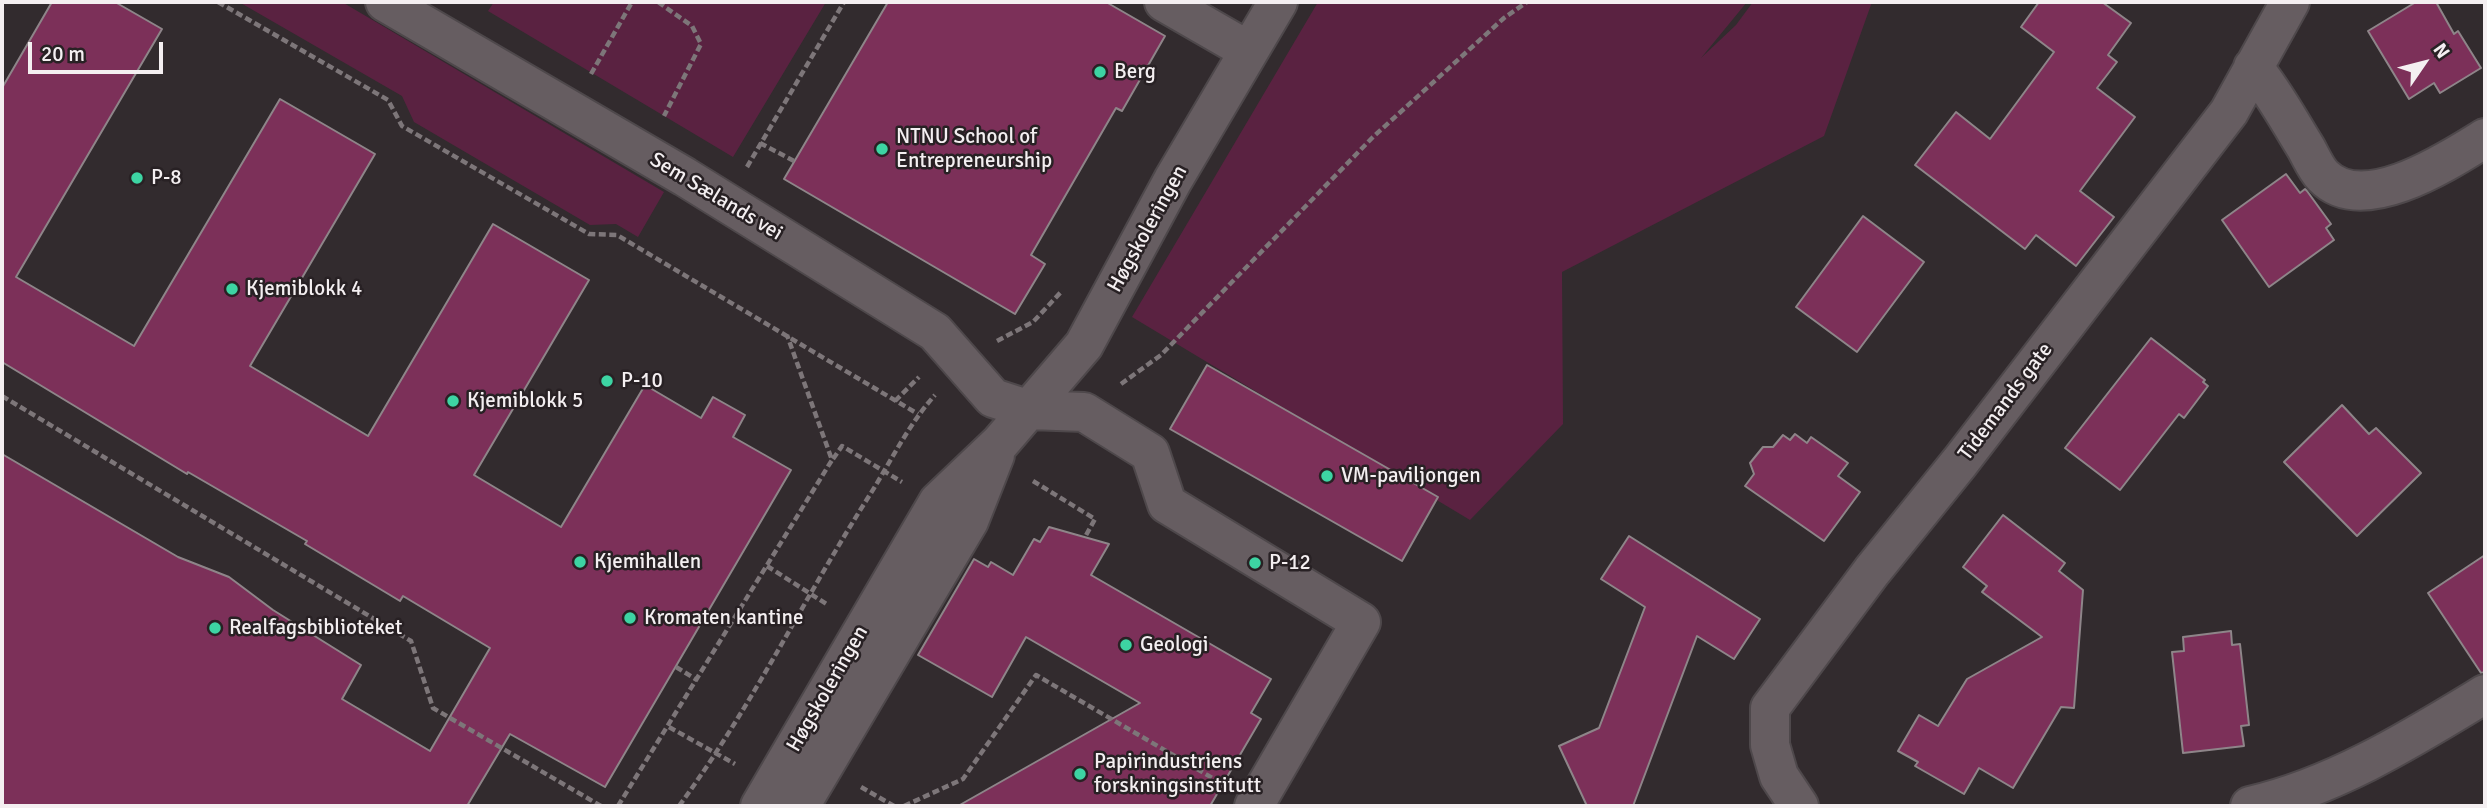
<!DOCTYPE html>
<meta charset="utf-8">
<style>
body{margin:0}
#map{position:relative;width:2487px;height:808px;overflow:hidden;background:#322b2e;font-family:Signika,sans-serif}
canvas{display:block}
.frame{position:absolute;inset:0;border:4px solid #f4eff1;pointer-events:none}
.north{position:absolute;left:2389px;top:28px;width:70px;height:70px;-webkit-text-stroke:5px #282124;paint-order:stroke;rotate:55deg;font-size:19px;font-weight:700;line-height:28px;text-align:center;color:#f4eff1}
.north::after{content:'';display:block;margin:auto;width:24px;height:32px;background:#f4eff1;clip-path:polygon(50% 0,100% 100%,50% 72%,0 100%)}
.scale{position:absolute;left:28px;top:42px;width:135px;height:32px;box-sizing:border-box;border:4px solid #f4eff1;border-top:0;padding-left:9px;font-size:21px;line-height:24px;white-space:nowrap;color:#f4eff1;-webkit-text-stroke:5px #282124;paint-order:stroke}
</style>
<div id="map">
<canvas width="2487" height="808"></canvas>
<div class="frame"></div>
<div class="north">N</div>
<div class="scale">20 m</div>
</div>
<script>
const c = document.querySelector('canvas').getContext('2d');
c.lineJoin = 'round';
function fillPath(path, color) { c.fillStyle = color; c.fill(path, 'evenodd'); }
function trace(path, color, width, dash) { c.strokeStyle = color; c.lineWidth = width; c.lineCap = dash ? 'butt' : 'round'; c.setLineDash(dash || []); c.stroke(path); }
function label(font, color, halo, rows, align = 'center') {
  c.font = font + ' Signika,sans-serif'; c.lineWidth = 5; c.setLineDash([]); c.textBaseline = 'middle'; c.strokeStyle = halo; c.fillStyle = color; for (const [text, x, y, turn = 0] of rows) {
    c.save(); c.translate(x, y); c.rotate((+turn || 0) * Math.PI / 180); c.textAlign = isNaN(turn) ? turn : align; if (halo) c.strokeText(text, 0, 0); c.fillText(text, 0, 0); c.restore();
  }
}
fillPath(new Path2D(`
 M239,2H342L664,192L638,237L616,224L590,225L414,122L402,96Z
 M494,2H826L733,157L488,11Z
 M1318,2H1747L1701,58L1736,25L1753,2H1872L1824,136L1562,272L1563,424L1470,520L1132,317Z`), '#5a2241');
const building = new Path2D(`
 M52,2H115L162,29L16,277L134,346L280,99L375,154L250,366L368,436L493,224L589,280L474,475L561,527L645,385L701,418L713,397L745,415L733,437L791,470L605,787L510,734L467,806H2V454L178,557L229,577L273,610L361,665L342,699L430,751L490,648L403,596L400,601L305,544L307,541L188,472L187,474L2,362V88Z
 M888,2H1106L1165,36L1122,111L1116,108L1031,255L1045,264L1015,314L784,179Z
 M2039,2H2102L2131,23L2108,55L2117,62L2097,88L2135,117L2080,191L2114,217L2076,266L2036,235L2025,249L1915,165L1956,112L1990,139L2054,52L2021,27Z
 M2416,2H2436L2454,34L2458,31L2481,68L2440,93L2434,83L2409,99L2368,31Z
 M2286,174L2300,193L2305,189L2307,191L2331,224L2326,228L2334,240L2269,287L2222,220Z
 M1863,216L1924,262L1857,352L1796,307Z
 M2151,338L2205,380L2203,382L2208,386L2184,418L2179,414L2120,490L2065,448Z
 M1207,365L1438,497L1402,561L1170,429Z
 M2342,405L2369,434L2376,428L2421,473L2357,536L2284,462Z
 M1795,434L1807,443L1811,437L1848,463L1838,476L1860,492L1824,541L1745,486L1754,474L1750,463L1763,447H1773L1783,435L1790,440Z
 M2003,515L2065,563L2059,571L2083,590L2074,708L2061,707L2013,788L1979,768L1964,794L1915,766L1918,762L1898,751L1919,715L1938,726L1967,679L2042,637L1982,592L1987,586L1963,567Z
 M1049,527L1109,544L1091,575L1271,679L1251,713L1261,719L1210,806H958L1140,703L1026,637L992,697L918,655L974,559L988,567L991,562L1013,575L1034,539L1040,542Z
 M1629,536L1760,619L1734,659L1697,636L1633,806H1587L1559,746L1599,728L1645,607L1601,579Z
 M2485,555V672L2481,673L2428,593Z
 M2231,631L2232,645L2240,644L2249,725L2241,726L2244,746L2183,753L2172,652L2184,651L2183,637Z`);
fillPath(building, '#7c3059');
trace(building, '#8e8589', 2);
const minor = new Path2D(`
 M385,2L685,177L935,332L993,398L1030,410L1084,412L1150,453L1167,504L1361,622L1254,806
 M1164,2L1249,51
 M2253,67C2274,92 2289,121 2306,148C2311,157 2316,169 2323,176C2363,217 2448,161 2485,138
 M760,806L938,502L1000,443L1084,345L1173,180L1278,2
 M800,806L969,521L995,455
 M1799,806L1779,776L1770,745V708L1872,571L1960,462L2229,112L2290,2
 M2250,806C2336,786 2411,739 2485,694`);
trace(minor, '#4e484b', 42);
trace(new Path2D(`
 M218,2L388,100L402,126L589,234L617,235L918,414
 M658,2L692,26L701,44L664,116
 M591,74L632,2
 M760,143L794,161
 M747,167L844,2
 M997,341L1033,322L1061,292
 M1121,384L1161,355L1373,137L1504,18L1527,2
 M2,396L411,641L433,708L601,806
 M895,401L919,377
 M833,459L842,446L902,482
 M1033,481L1095,519L1085,537
 M767,566L828,605
 M676,667L697,680
 M669,727L735,764
 M861,787L894,806
 M618,806L832,460L787,335
 M679,806C752,707 805,596 871,493C892,459 909,424 935,395
 M904,806L963,779L1036,675L1221,783`), '#7d7679', 4.5, [7, 3.5]);
trace(minor, '#665d61', 38);
for (const [x, y, r, color] of [
 [1100,72,7,"#3dd4a3"],
 [882,149,7,"#3dd4a3"],
 [137,178,7,"#3dd4a3"],
 [232,289,7,"#3dd4a3"],
 [607,381,7,"#3dd4a3"],
 [453,401,7,"#3dd4a3"],
 [1327,476,7,"#3dd4a3"],
 [580,562,7,"#3dd4a3"],
 [1255,563,7,"#3dd4a3"],
 [630,618,7,"#3dd4a3"],
 [215,628,7,"#3dd4a3"],
 [1126,645,7,"#3dd4a3"],
 [1080,774,7,"#3dd4a3"]
]) { const dot = new Path2D(); dot.arc(x, y, r, 0, 2 * Math.PI); c.fillStyle = color; c.fill(dot); trace(dot, '#282124', 2.5); }
label('21px', '#f4eff1', '#282124', [
 ["Berg",1114,72],
 ["NTNU School of",896,137],
 ["Entrepreneurship",896,161],
 ["P-8",151,178],
 ["Kjemiblokk 4",246,289],
 ["P-10",621,381],
 ["Kjemiblokk 5",467,401],
 ["VM-paviljongen",1341,476],
 ["Kjemihallen",594,562],
 ["P-12",1269,563],
 ["Kromaten kantine",644,618],
 ["Realfagsbiblioteket",229,628],
 ["Geologi",1140,645],
 ["Papirindustriens",1094,762],
 ["forskningsinstitutt",1094,786]
], 'left');
label('21px', '#f4eff1', '#282124', [
 ["Sem Sælands vei",716,197,31],
 ["Høgskoleringen",1148,229,-61],
 ["Tidemands gate",2006,402,-53],
 ["Høgskoleringen",828,689,-60]
]);
</script>
